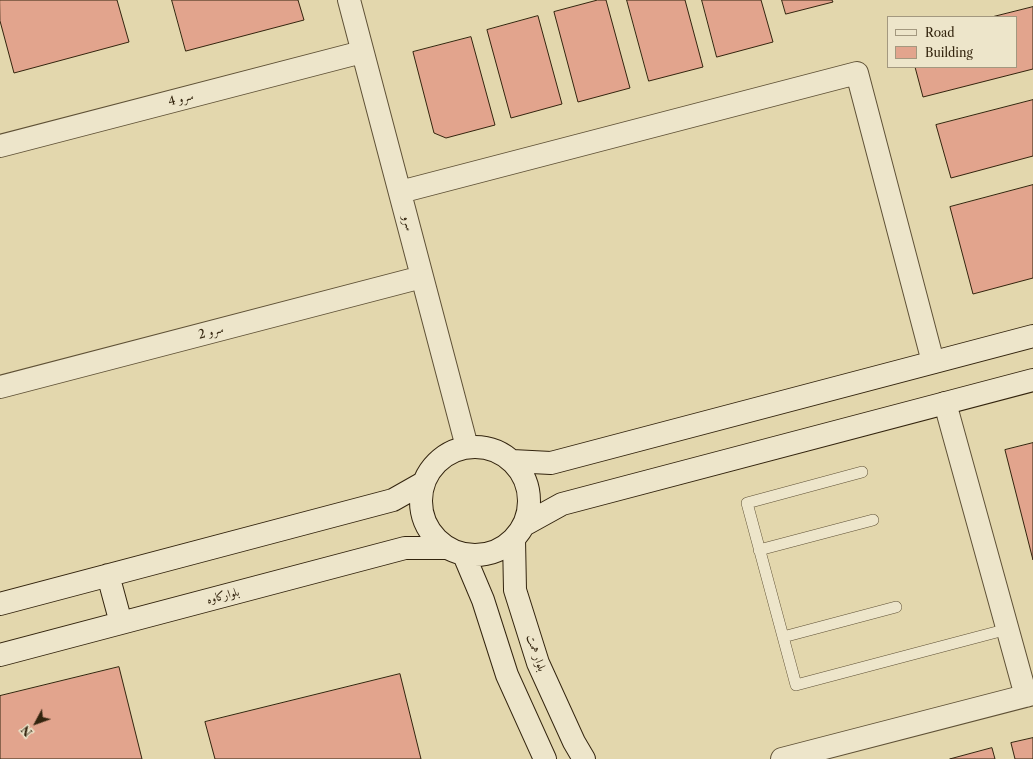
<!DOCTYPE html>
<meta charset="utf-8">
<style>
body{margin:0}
#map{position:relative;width:1033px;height:759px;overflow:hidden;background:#e3d7ad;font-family:"Libre Caslon Text",serif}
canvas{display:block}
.legend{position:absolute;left:887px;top:16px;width:130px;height:52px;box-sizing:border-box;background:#ede5ca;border:1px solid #a3987f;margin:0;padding:5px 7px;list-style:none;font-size:12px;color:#33240e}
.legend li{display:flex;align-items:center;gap:8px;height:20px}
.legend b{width:20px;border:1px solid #a3987f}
.north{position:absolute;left:16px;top:703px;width:40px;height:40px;-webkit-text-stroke:3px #ede5ca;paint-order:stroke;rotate:229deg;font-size:11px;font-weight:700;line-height:16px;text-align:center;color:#33240e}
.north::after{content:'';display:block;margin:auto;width:14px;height:18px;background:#33240e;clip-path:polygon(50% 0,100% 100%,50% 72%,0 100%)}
</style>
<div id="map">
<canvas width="1033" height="759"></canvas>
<ul class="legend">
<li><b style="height:5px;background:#ede5ca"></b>Road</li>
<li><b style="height:11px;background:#e2a48d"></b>Building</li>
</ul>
<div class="north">N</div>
</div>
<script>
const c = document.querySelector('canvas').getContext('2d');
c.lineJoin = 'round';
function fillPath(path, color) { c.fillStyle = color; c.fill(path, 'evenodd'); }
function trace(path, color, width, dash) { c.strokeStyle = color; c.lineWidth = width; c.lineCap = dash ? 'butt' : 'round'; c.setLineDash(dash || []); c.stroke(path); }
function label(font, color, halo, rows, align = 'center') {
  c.font = font + ' "Libre Caslon Text",Amiri,serif'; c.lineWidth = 3; c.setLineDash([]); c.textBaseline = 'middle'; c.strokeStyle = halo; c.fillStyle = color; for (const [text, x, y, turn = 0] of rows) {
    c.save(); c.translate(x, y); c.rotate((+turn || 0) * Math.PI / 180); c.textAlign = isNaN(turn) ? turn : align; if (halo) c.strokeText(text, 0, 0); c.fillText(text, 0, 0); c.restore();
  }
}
const building = new Path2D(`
 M0,0H117L129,42L14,73L0,21Z
 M172,0H298L304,20L186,51Z
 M598,0H606L630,88L578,102L554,12Z
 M627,0H685L703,67L649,81Z
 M702,0H761L773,42L717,57Z
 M782,0H832L833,2L786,14Z
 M1033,7V69L923,97L915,67H1016V17H992Z
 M538,16L562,104L511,118L487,30Z
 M471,37L495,125L446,138L434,133L413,52Z
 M1033,100V156L951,178L936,125Z
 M1033,185V278L973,294L950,207Z
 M1033,443V560L1005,450Z
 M119,667L142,759H0V696Z
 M400,674L421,759H215L205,722Z
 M1033,738V759H1015L1011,743Z
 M992,748L995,759H950Z`);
fillPath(building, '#e2a48d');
trace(building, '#33240e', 1);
const lane = new Path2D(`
 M862,472L747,503L796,685L1008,629
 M759,550L873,520
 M783,637L896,607`);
const street = new Path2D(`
 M349,0L467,447
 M0,146L362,52
 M400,192L857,73L933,362
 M0,387L422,277
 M945,403L1026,696
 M782,759L1033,694`);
const secondary = new Path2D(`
 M421 501a54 54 0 1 1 108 0a54 54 0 1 1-108 0Z
 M512,461L551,463L1033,336
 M524,525L562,504L1033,380
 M514,539L515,590L538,663L574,742L584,759
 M464,555L483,600L507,675L545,759
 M108,575L121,623
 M0,604L393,500L423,483
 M0,655L405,548H446`);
trace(lane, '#5f5136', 12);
trace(street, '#5f5136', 24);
trace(secondary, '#33240e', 24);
trace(lane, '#ede5ca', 11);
trace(street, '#ede5ca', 22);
trace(secondary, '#ede5ca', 22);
label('12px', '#33240e', '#ede5ca', [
 ["سرو 4",181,99,-15],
 ["سرو",408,223,75],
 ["سرو 2",211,332,-15],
 ["بلوارکاوه",223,596,-15],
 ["بلوار همت",536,653,71]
]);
</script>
